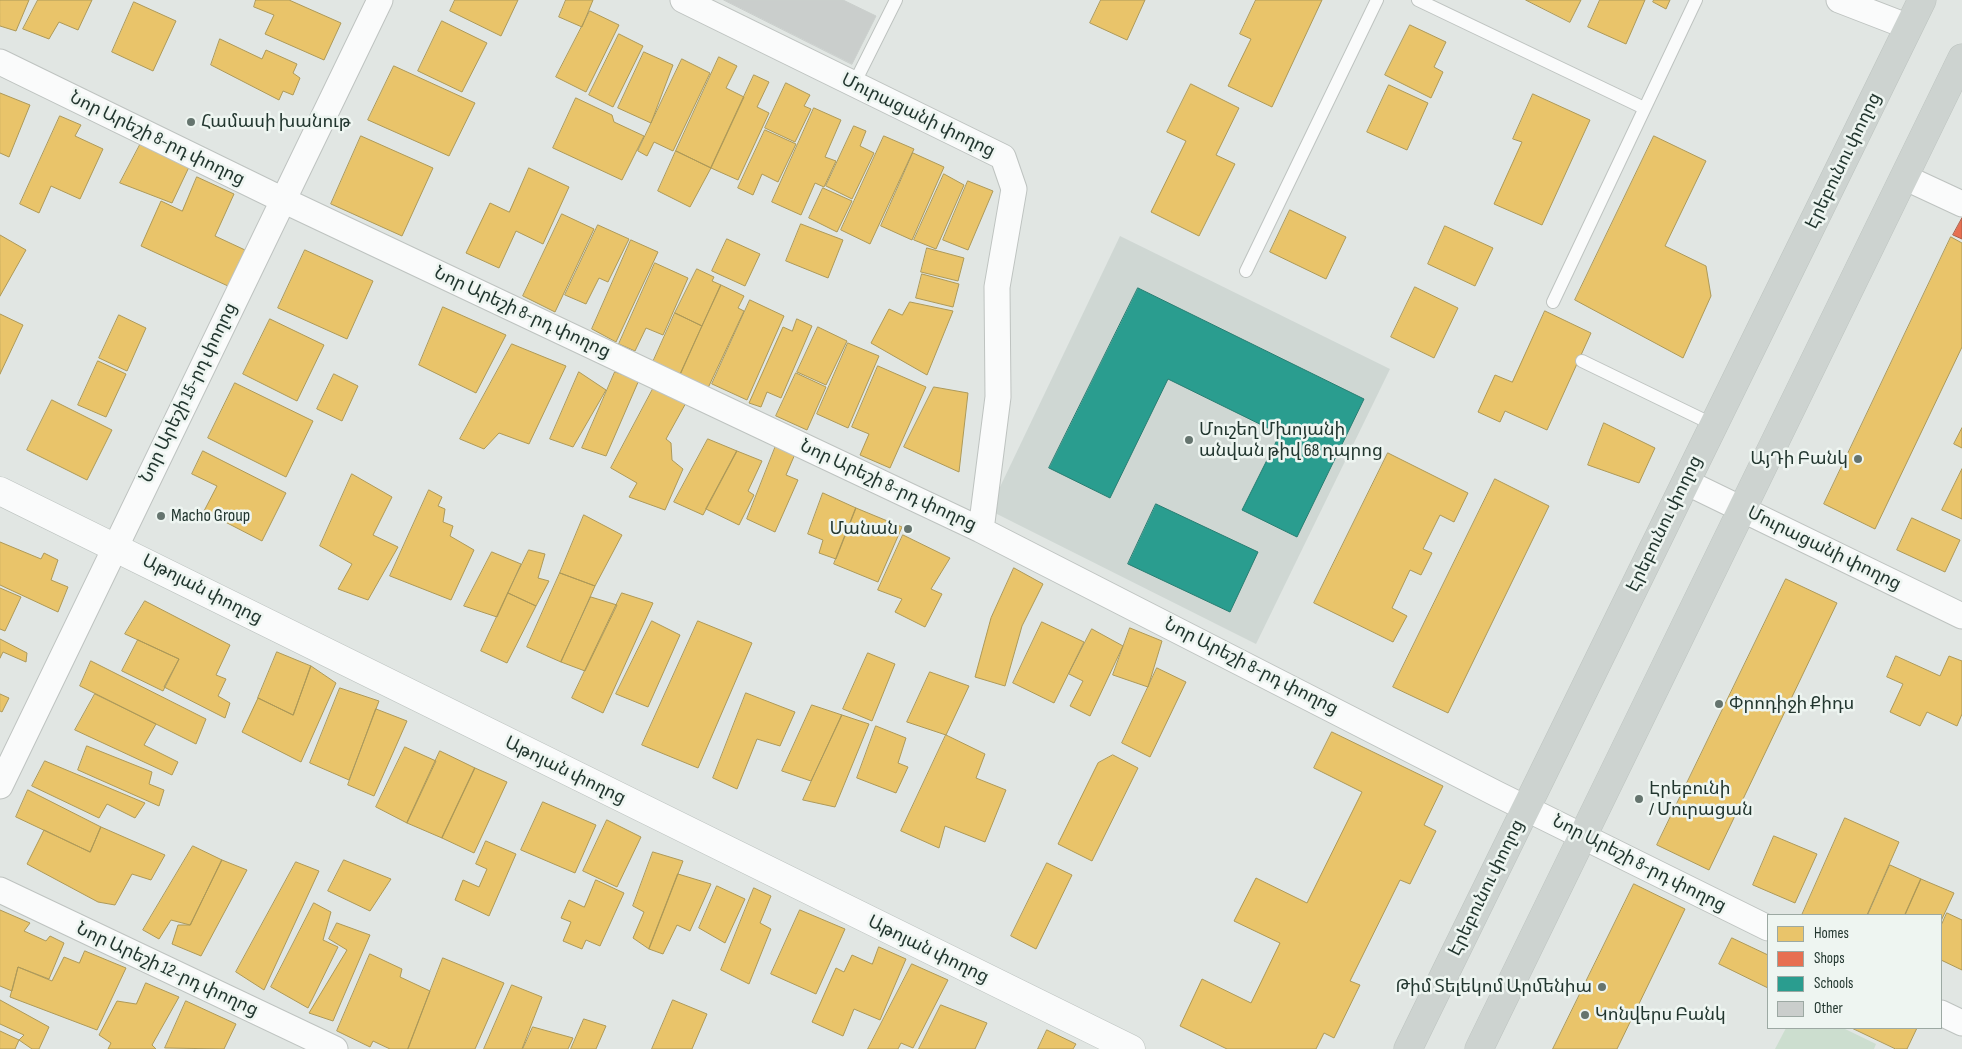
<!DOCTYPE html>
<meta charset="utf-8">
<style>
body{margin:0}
#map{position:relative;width:1962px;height:1049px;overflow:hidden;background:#e1e6e3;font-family:"Sofia Sans Condensed",sans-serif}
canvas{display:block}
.legend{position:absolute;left:1767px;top:914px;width:175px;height:115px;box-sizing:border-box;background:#eef5f1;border:1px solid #9ca9a3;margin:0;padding:6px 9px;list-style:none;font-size:15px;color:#22362f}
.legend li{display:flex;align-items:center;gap:10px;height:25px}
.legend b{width:25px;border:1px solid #9ca9a3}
</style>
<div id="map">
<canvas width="1962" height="1049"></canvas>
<ul class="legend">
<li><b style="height:14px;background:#e9c46a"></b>Homes</li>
<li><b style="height:14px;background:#e76f51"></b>Shops</li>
<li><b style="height:14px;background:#2a9d8f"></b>Schools</li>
<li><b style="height:14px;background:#cacecc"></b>Other</li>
</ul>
</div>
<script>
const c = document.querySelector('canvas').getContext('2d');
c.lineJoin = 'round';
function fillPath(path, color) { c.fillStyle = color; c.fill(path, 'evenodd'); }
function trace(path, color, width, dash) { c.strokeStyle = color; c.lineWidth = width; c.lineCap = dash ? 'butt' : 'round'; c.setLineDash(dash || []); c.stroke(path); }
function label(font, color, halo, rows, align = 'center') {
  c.font = font + ' "Sofia Sans Condensed","Noto Sans Armenian",sans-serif'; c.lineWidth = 5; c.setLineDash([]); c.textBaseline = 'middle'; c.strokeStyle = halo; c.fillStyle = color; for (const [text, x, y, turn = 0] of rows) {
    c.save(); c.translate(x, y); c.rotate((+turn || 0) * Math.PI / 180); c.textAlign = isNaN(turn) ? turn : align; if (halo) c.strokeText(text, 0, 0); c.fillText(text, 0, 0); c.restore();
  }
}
fillPath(new Path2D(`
 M1120,236L1390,369L1256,644L989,510Z`), '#cfd7d3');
fillPath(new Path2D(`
 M1786,1028H1843L1876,1044L1874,1049H1775Z`), '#ccdecf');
const homes = new Path2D(`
 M0,0H29L16,31L0,26Z
 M38,0H92L78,30L59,22L49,39L23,29Z
 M256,0H289L341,23L324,60L265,34L274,15L254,7Z
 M455,0H518L501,36L450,11Z
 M566,0H593L582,27L559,17Z
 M1101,0H1145L1127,40L1090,23Z
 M1256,0H1322L1272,107L1228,86L1251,39L1240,34Z
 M1526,0H1581L1570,22Z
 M1600,0H1645L1626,44L1588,27Z
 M1654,0H1670L1666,9L1653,2Z
 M134,2L176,21L153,71L112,52Z
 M590,11L619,25L586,92L556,77Z
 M442,21L487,43L462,92L418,71Z
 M1410,25L1446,42L1434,67L1443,72L1431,98L1385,75Z
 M619,34L643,46L613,107L589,95Z
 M220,39L262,59L266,50L297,64L293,73L300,78L293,95L283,91L279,100L211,65Z
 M644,52L673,65L651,123L618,108Z
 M719,57L737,66L726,88L744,97L711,168L676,151Z
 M682,59L710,73L673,151L654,142L647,156L638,151Z
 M394,66L475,103L449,156L368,120Z
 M754,75L769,82L757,107L769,113L738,180L711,168Z
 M786,83L810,95L804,106L811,109L795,142L765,128Z
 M1191,84L1239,108L1216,155L1235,164L1199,236L1151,212L1186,141L1167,132Z
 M1389,85L1428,103L1407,150L1367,132Z
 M0,93L30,105L9,157L0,153Z
 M1533,94L1590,120L1542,225L1494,204L1522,142L1513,139Z
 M576,98L612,115L614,122L644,136L622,180L553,148Z
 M814,108L841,120L825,157L836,161L824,187L815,183L801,215L772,202Z
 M60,116L81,125L75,136L103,149L80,199L51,186L39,213L20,204Z
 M854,126L866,131L860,146L874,153L852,199L826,186Z
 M765,130L796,144L778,182L762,174L753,195L738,188Z
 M361,136L433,168L402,236L331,204Z
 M884,136L914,149L870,244L841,230Z
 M1654,136L1706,161L1665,246L1706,266L1711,296L1683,358L1575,300Z
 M141,143L189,167L172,203L120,183Z
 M676,151L711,168L690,207L658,191Z
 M913,153L944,167L912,240L881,226Z
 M529,168L569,187L543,244L516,231L499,268L466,253L490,203L509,212Z
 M944,174L964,185L936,249L914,240Z
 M197,177L234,194L215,236L245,250L228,286L141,246L161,201L182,211Z
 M968,181L993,191L968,250L943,240Z
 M823,188L852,201L837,232L809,218Z
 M1290,210L1346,237L1326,279L1270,252Z
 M562,214L594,229L555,312L523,296Z
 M801,224L843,240L828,278L786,261Z
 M598,225L629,239L608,282L599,278L586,304L565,295Z
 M1445,226L1493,248L1475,286L1428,264Z
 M0,235L26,250L0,296Z
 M1951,237L1962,243V347L1875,529L1824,504Z
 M727,239L760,254L745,286L712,271Z
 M631,240L658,252L616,342L592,329Z
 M927,248L964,258L958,281L921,272Z
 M305,250L373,281L347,339L278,308Z
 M655,263L688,278L663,335L646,328L635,351L619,344Z
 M697,269L714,277L712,281L721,285L702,326L675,313Z
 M922,274L959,284L953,307L916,298Z
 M721,285L744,296L738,308L744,311L708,388L680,375Z
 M1415,287L1458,308L1434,358L1391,337Z
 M750,300L784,316L747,400L712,384Z
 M910,302L953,311L927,375L871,343L889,309L902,315Z
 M443,307L506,335L476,393L419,365Z
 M1545,311L1591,333L1547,430L1505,411L1500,422L1478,412L1495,375L1512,382Z
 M675,313L702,326L680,375L653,362Z
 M0,314L23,325L0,374Z
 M119,315L146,328L127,371L99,358Z
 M270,319L324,345L297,401L243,374Z
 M797,319L812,326L781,398L767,392L761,407L749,403L783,327L792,331Z
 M818,327L847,341L826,385L797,372Z
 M848,343L879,356L848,428L817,414Z
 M512,344L566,366L529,444L499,433L484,449L460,439Z
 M98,361L126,374L106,417L78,405Z
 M878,366L926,387L890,468L860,455L869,434L852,427Z
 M579,372L606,390L573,447L550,439Z
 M615,372L639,380L606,456L582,448Z
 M796,373L826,387L807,430L776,416Z
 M334,374L358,386L342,421L317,409Z
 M235,383L313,421L286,477L208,438Z
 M654,387L687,401L666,439L671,443L672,460L683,469L665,510L629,497L637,483L611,468Z
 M934,387L968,393L959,472L904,447Z
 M52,400L112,430L87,480L27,450Z
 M1604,423L1655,448L1639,483L1588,465Z
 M1962,428V448L1954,444Z
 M708,439L737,451L703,515L674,502Z
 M777,443L795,454L786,475L798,480L775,532L747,519Z
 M203,451L286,493L262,541L204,511L217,486L192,474Z
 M737,451L762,461L748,491L754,495L739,525L706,509Z
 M1388,453L1468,493L1454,522L1440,515L1423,549L1432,553L1421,575L1410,570L1392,608L1407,616L1393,642L1314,603Z
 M1962,469V519L1942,510Z
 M352,474L392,497L373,535L398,547L368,600L338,589L352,564L320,546Z
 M1495,479L1549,506L1448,713L1393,687Z
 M429,490L442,497L438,506L445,509L443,522L453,526L450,536L474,550L451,600L390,576Z
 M823,493L856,508L836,559L819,553L823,540L808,534Z
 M856,508L902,527L878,582L834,564Z
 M584,515L622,535L595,586L560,573Z
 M1912,518L1960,540L1945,572L1897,550Z
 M903,535L950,558L931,589L942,594L925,627L895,612L902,599L878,590Z
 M0,542L41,559L44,553L58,560L51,580L68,587L58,612L0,585Z
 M529,550L545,554L538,578L549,581L536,606L508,593Z
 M492,552L521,564L497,617L464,606Z
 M1014,568L1043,584L1022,626L1005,686L975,677L991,618Z
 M560,573L595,586L561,662L527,647Z
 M1786,579L1837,603L1709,870L1657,845Z
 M0,588L21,597L5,631L0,629Z
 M508,593L536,606L507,663L481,651Z
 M622,593L653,603L603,713L572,698Z
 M591,597L617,605L585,671L561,662Z
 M145,601L230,645L216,675L226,679L218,696L230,703L225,718L164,687L179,659L125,634Z
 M652,621L680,635L648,707L616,694Z
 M698,621L752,643L698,768L642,745Z
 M1042,622L1084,642L1054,703L1013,683Z
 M1130,628L1162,641L1148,687L1113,675Z
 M1092,629L1123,646L1090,716L1070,706L1083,681L1069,674Z
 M0,639L27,653L26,662L3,652L0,658Z
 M138,640L179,659L163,691L122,671Z
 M277,652L311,666L293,715L258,698Z
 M868,653L895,664L872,721L843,709Z
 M1896,656L1940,676L1949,656L1962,661V714L1957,726L1927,712L1920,726L1890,712L1903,684L1887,677Z
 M91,661L206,719L196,744L80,686Z
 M311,666L336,683L301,762L242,732L258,698L293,715Z
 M1157,668L1186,682L1150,757L1122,743Z
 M930,672L969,686L946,735L907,722Z
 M340,688L379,701L349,780L310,763Z
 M746,693L795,712L780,746L757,739L737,789L713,778Z
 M0,694L9,698L2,712L0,711Z
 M95,694L156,724L144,745L178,762L172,775L75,730Z
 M812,705L842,715L811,781L782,771Z
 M376,709L407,721L374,796L348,785Z
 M842,715L869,724L835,807L803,800Z
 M876,726L906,738L898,763L908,767L896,793L857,778Z
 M1332,732L1443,786L1424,825L1436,831L1410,884L1400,880L1350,981L1360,985L1334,1038L1324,1033L1316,1049H1227L1180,1026L1202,979L1251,1003L1280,943L1234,921L1256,878L1307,903L1362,792L1314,768Z
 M946,735L985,754L976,778L1006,790L985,842L945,826L939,848L901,831Z
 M87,746L152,772L149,784L164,790L159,806L78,770Z
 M405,747L436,761L407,823L376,807Z
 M440,751L475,768L442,838L407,823Z
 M1113,755L1138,768L1092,861L1058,844L1098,763Z
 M45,761L145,803L135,818L107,804L99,818L32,786Z
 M475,768L507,782L474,853L442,838Z
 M28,790L101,827L90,852L16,817Z
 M543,802L596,825L575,873L521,850Z
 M1845,818L1899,842L1867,915H1802Z
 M607,820L641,837L617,887L583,871Z
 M101,827L165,855L151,880L132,874L115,905L98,902L27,864L44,830L90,852Z
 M1774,836L1817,854L1795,903L1753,885Z
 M486,841L516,854L489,916L455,900L463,880L479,887L487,869L476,864Z
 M193,846L222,860L190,925L171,920L159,939L143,930Z
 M653,852L683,861L649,949L633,938L644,912L633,906Z
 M222,860L247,870L201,956L172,944L178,925H190Z
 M344,860L391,879L370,911L328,891Z
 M296,862L319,871L264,990L236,972Z
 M1047,863L1072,875L1036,949L1011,936Z
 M1890,865L1921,879L1905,915H1868Z
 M678,874L711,884L690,931L677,925L663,954L649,949Z
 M1921,879L1954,893L1941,921V915H1905Z
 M596,880L624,893L600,946L586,940L582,949L563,941L571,922L561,918L569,900L584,907Z
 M1634,884L1685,909L1617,1049H1553Z
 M717,886L745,899L725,943L699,928Z
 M754,888L771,896L760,923L771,929L749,984L721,970Z
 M314,903L331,912L323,940L338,947L308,1008L271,987Z
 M0,910L30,923L24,931L46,941L50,936L64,943L49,979L18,967L12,991L0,986Z
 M800,910L845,929L816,994L771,974Z
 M1947,913L1962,920V970L1941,960V926Z
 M337,923L370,935L333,1021L309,1013L347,950L329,939Z
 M1732,938L1768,955V988L1719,964Z
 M879,947L906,959L880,1020L854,1009L843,1036L812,1022L836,968L844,972L852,955L872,964Z
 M85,951L126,968L97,1030L10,997L18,967L52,981L64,957L79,963Z
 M370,954L402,969L400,977L430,991L408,1049H390L373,1041L370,1047L337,1031Z
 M443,958L504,983L475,1049H408Z
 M912,964L948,980L913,1048L901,1043L898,1049H868Z
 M146,983L179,997L152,1045L156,1049H108L111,1043L99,1035L117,1001L136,1004Z
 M512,985L542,997L522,1049H484Z
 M0,1000L49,1027L39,1049H32L19,1040L24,1035L0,1024Z
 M673,1000L707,1014L692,1049H652Z
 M186,1001L236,1024L224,1049L165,1048Z
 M941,1005L987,1023L975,1049H919Z
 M584,1019L606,1026L596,1049H571Z
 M533,1027L573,1038L568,1049H523Z
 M1852,1028H1917L1907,1049H1896Z
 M1047,1030L1076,1044L1073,1049H1038Z
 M0,1031L19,1040L15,1049H0Z`);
fillPath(homes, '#e9c46a');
trace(homes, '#ad9958', 1);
const shops = new Path2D(`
 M1962,218V239L1953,235Z`);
fillPath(shops, '#e76f51');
trace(shops, '#ac5e47', 1);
const schools = new Path2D(`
 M1138,288L1364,399L1297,537L1242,510L1280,434L1168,379L1110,498L1049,468Z
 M1156,504L1258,552L1230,612L1128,564Z`);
fillPath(schools, '#2a9d8f');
trace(schools, '#287e72', 1);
const building = new Path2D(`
 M724,0H843L876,16L852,64Z`);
fillPath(building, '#cacecc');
trace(building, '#cacfcc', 1);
const service = new Path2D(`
 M1418,0L1644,108
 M854,84L896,0
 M1246,271L1377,0
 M1553,302L1696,0
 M1582,361L1714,425`);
const minor = new Path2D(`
 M683,0L1003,157L1014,189L997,287L998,397L981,530
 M1839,0L1909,27
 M0,62L283,200L981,530L1497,794L1768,928
 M1904,177L1962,204
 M1686,482L1962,616
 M0,786L380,0
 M0,890L335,1049
 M1941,1013L1962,1023`);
const secondary = new Path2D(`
 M0,491L1131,1049`);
const primary = new Path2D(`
 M1408,1049L1922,0
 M1479,1049L1962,58`);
trace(service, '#bec3c0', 14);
trace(minor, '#bec3c0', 27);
trace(secondary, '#bdc3c0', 29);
trace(primary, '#bcc3bf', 29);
trace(service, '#fafbfb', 12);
trace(minor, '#fafbfb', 25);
trace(secondary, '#fafbfb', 28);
trace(primary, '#cdd3d0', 28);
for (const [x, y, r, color] of [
 [191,122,5,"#65746e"],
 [1189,440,5,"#65746e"],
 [1858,459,5,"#65746e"],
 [161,516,5,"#65746e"],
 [908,529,5,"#65746e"],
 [1719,704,5,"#65746e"],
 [1639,799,5,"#65746e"],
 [1602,987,5,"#65746e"],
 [1585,1015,5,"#65746e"]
]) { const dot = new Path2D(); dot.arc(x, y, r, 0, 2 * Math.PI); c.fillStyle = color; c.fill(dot); trace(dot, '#eef5f1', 2); }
label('18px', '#22362f', '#eef5f1', [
 ["Մուրացանի փողոց",918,116,26],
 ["Նոր Արեշի 8-րդ փողոց",157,139,26],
 ["Էրեբունու փողոց",1844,161,-64],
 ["Նոր Արեշի 8-րդ փողոց",522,313,25],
 ["Նոր Արեշի 15-րդ փողոց",189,393,-64],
 ["Նոր Արեշի 8-րդ փողոց",888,486,25],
 ["Էրեբունու փողոց",1665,524,-64],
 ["Մուրացանի փողոց",1824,549,26],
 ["Աթոյան փողոց",202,590,27],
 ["Նոր Արեշի 8-րդ փողոց",1251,667,27],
 ["Աթոյան փողոց",565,771,26],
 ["Նոր Արեշի 8-րդ փողոց",1639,864,27],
 ["Էրեբունու փողոց",1487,888,-64],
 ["Աթոյան փողոց",928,950,26],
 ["Նոր Արեշի 12-րդ փողոց",167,970,25]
]);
label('18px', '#22362f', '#eef5f1', [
 ["Համասի խանութ",201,122],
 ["Մուշեղ Մխոյանի",1199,430],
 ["անվան թիվ 68 դպրոց",1199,451],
 ["ԱյԴի Բանկ",1848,459,"right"],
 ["Macho Group",171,516],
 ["Մանան",898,529,"right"],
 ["Փրոդիջի Քիդս",1729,704],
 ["Էրեբունի",1649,789],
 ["/ Մուրացան",1649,810],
 ["Թիմ Տելեկոմ Արմենիա",1592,987,"right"],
 ["Կոնվերս Բանկ",1595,1015]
], 'left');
</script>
